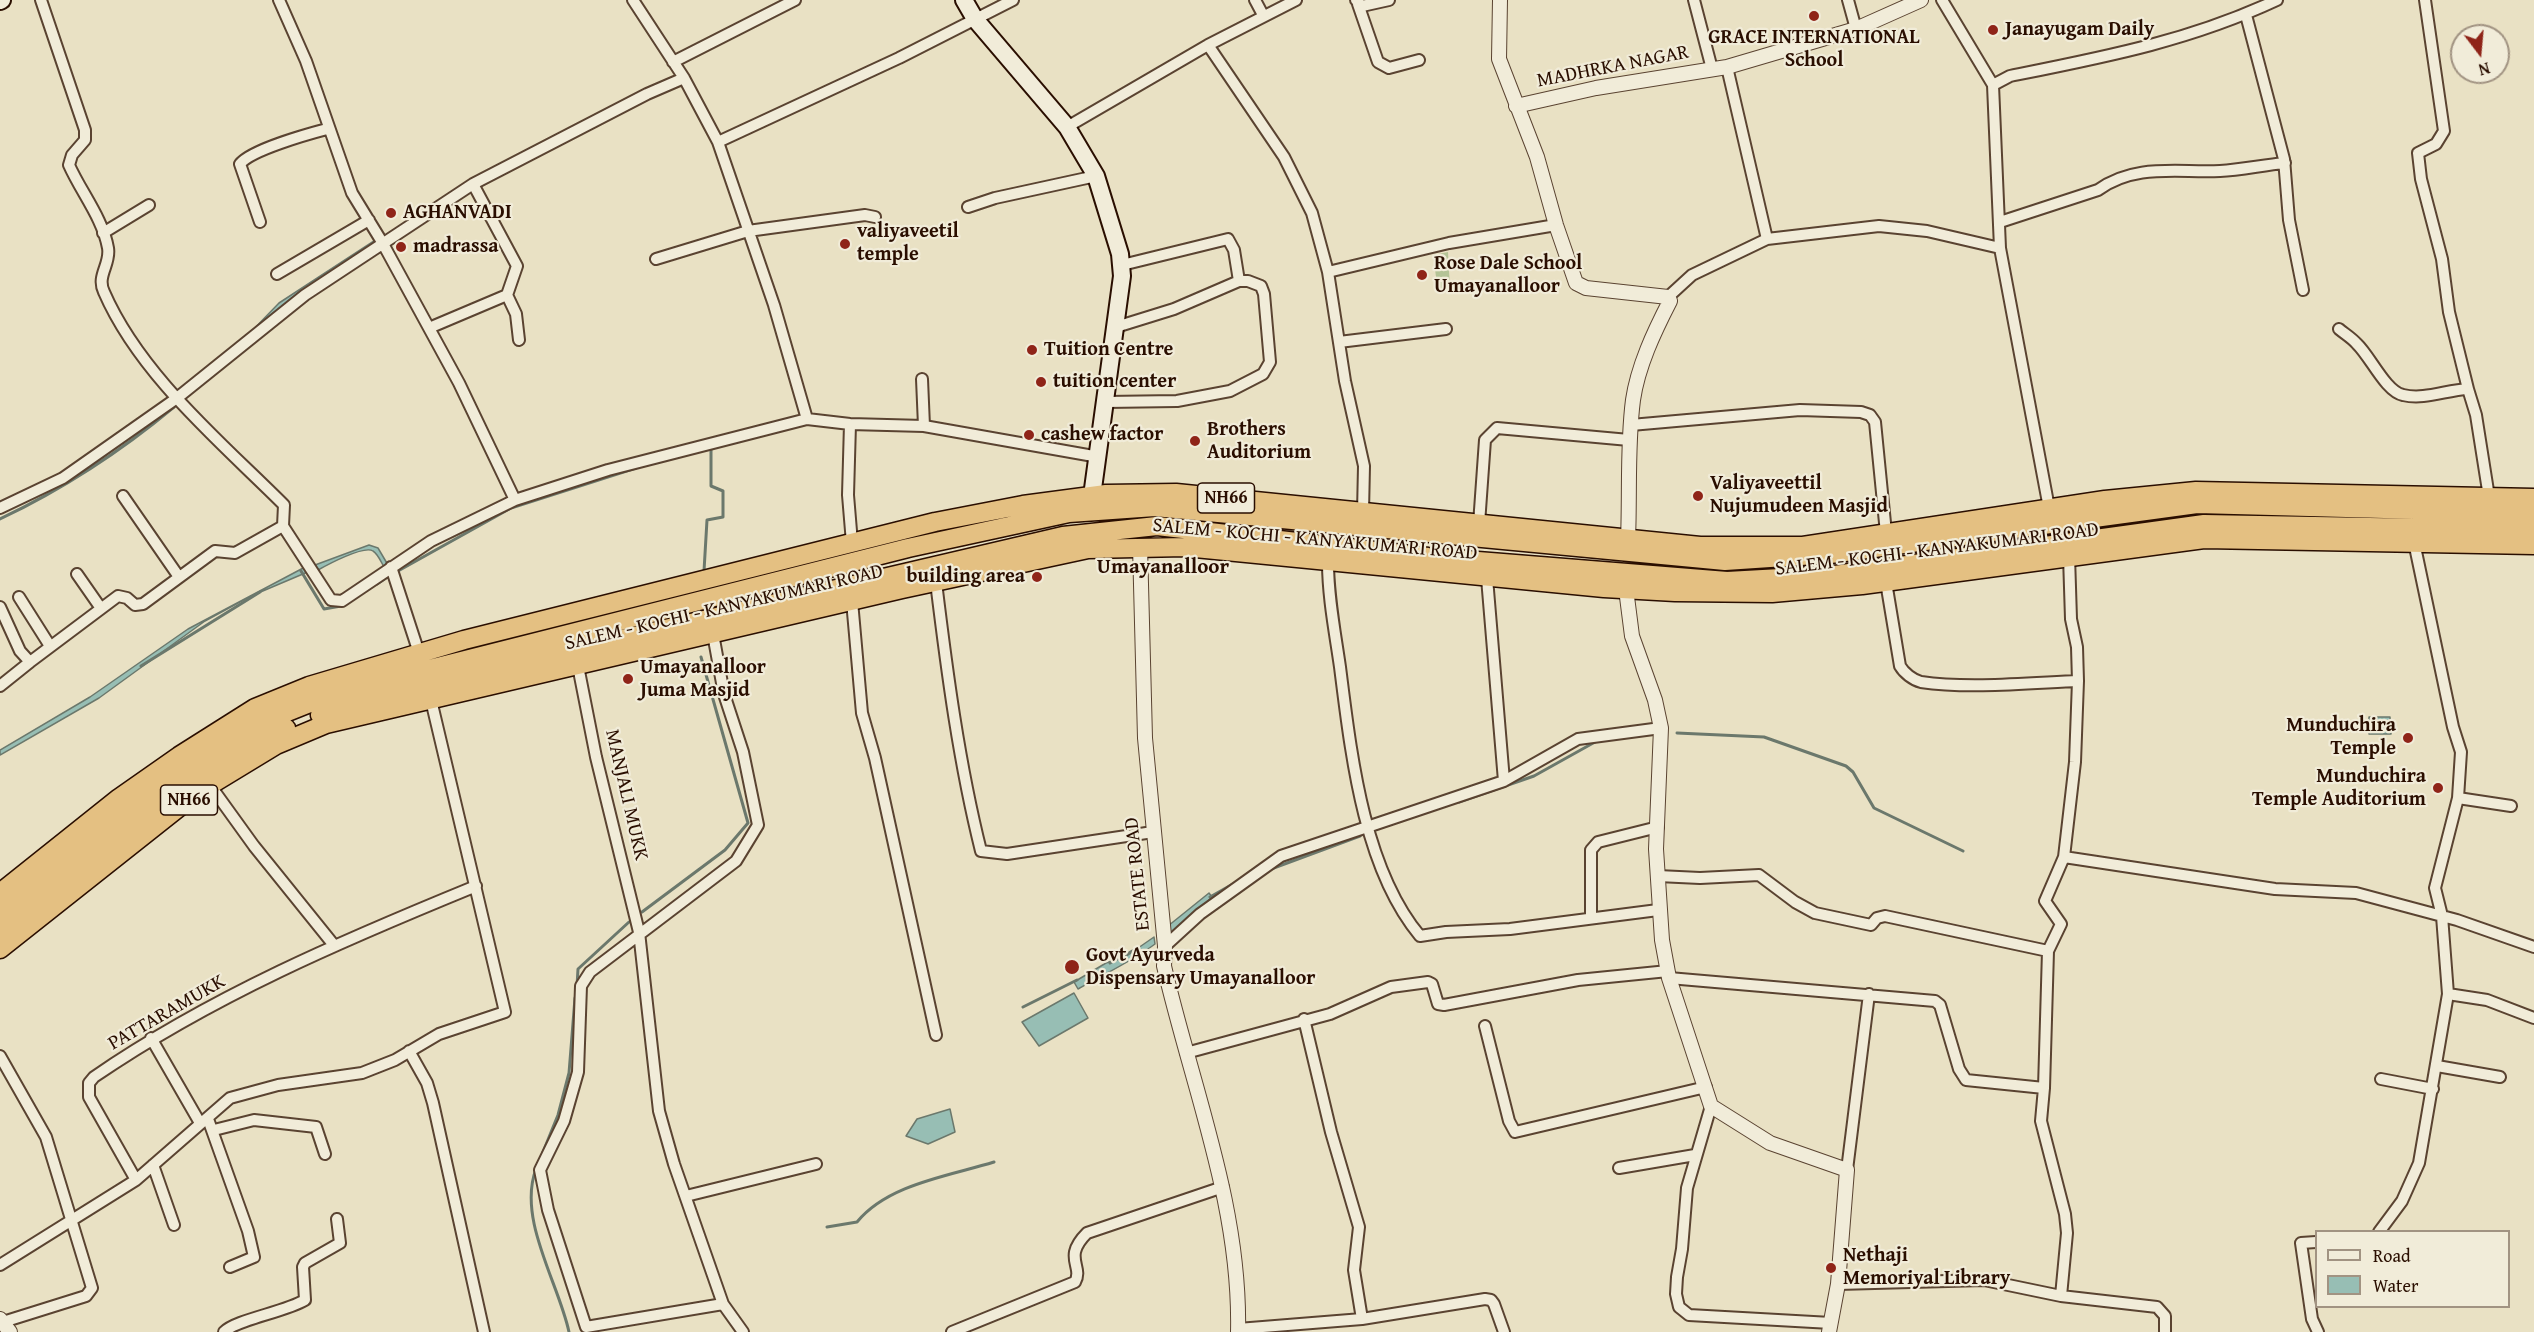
<!DOCTYPE html>
<style>
body{margin:0}
#map{position:relative;width:2534px;height:1332px;overflow:hidden;background:#e9e1c4;font-family:"Gentium Book Plus",serif}
canvas{display:block}
.legend{position:absolute;left:2315px;top:1230px;width:195px;height:78px;box-sizing:border-box;background:#f1ecd9;border:2px solid #a19382;margin:0;padding:8px 10px;list-style:none;font-size:18px;color:#2a0e00}
.legend li{display:flex;align-items:center;gap:12px;height:30px}
.legend b{width:30px;border:2px solid #a19382}
.north{position:absolute;left:2450px;top:24px;width:60px;height:60px;box-sizing:border-box;background:#f1ecd9;border:2px solid #a19382;border-radius:50%;rotate:164deg;font-size:16px;font-weight:700;line-height:24px;text-align:center;color:#2a0e00}
.north::after{content:'';display:block;margin:auto;width:21px;height:27px;background:#8f2418;clip-path:polygon(50% 0,100% 100%,50% 72%,0 100%)}
</style>
<div id="map">
<canvas width="2534" height="1332"></canvas>
<ul class="legend">
<li><b style="height:8px;background:#f1ecd9"></b>Road</li>
<li><b style="height:16px;background:#97beb4"></b>Water</li>
</ul>
<div class="north">N</div>
</div>
<script>
const c = document.querySelector('canvas').getContext('2d');
c.lineJoin = 'round';
function fillPath(path, color) { c.fillStyle = color; c.fill(path, 'evenodd'); }
function trace(path, color, width, dash) { c.strokeStyle = color; c.lineWidth = width; c.lineCap = dash ? 'butt' : 'round'; c.setLineDash(dash || []); c.stroke(path); }
function label(font, color, halo, rows, align = 'center') {
  c.font = font + ' "Gentium Book Plus",serif'; c.lineWidth = 4.5; c.setLineDash([]); c.textBaseline = 'middle'; c.strokeStyle = halo; c.fillStyle = color; for (const [text, x, y, turn = 0] of rows) {
    c.save(); c.translate(x, y); c.rotate((+turn || 0) * Math.PI / 180); c.textAlign = isNaN(turn) ? turn : align; if (halo) c.strokeText(text, 0, 0); c.fillText(text, 0, 0); c.restore();
  }
}
fillPath(new Path2D(`
 M1448,252L1450,289L1438,291L1433,255Z`), '#b4c396');
const water = new Path2D(`
 M374,241L376,244L310,285L248,335L279,303Z
 M369,545L378,548L388,565L384,567C381,562 378,554 373,551C364,545 327,565 318,570L315,565Z
 M307,566L310,571L251,596L205,621L99,698L0,755V750L90,697L188,629Z
 M2369,717H2390L2391,734H2369Z
 M1209,893L1212,897L1169,938L1168,926Z
 M1154,937L1155,944C1131,962 1104,974 1078,989L1074,982L1106,963L1128,955Z
 M1074,993L1088,1018L1039,1046L1022,1022Z
 M950,1109L955,1132L928,1144L906,1136L917,1119Z`);
fillPath(water, '#97beb4');
trace(water, '#6b786c', 1.5);
trace(new Path2D(`
 M0,519C63,489 120,452 174,407
 M301,571L324,609L341,606
 M398,571L511,508L636,468
 M704,571L707,520L723,517V491L711,486V446
 M377,584L386,578
 M141,666L260,592
 M1677,733L1764,737L1846,766L1853,772L1874,808L1963,851
 M1459,802L1534,776L1595,742
 M1271,869L1360,836
 M1210,897L1240,880
 M642,912L725,850L748,823L701,657
 M1110,963L1138,948
 M577,986L578,969L629,922
 M1023,1007L1077,980
 M543,1152L558,1115L569,1073L575,998
 M536,1169C517,1219 559,1284 569,1332
 M827,1227L857,1222C888,1184 949,1176 994,1162`), '#6b786c', 3);
const minor = new Path2D(`
 M41,0L85,130V140L72,155L69,165C81,192 103,219 108,248C111,264 96,276 104,292C140,375 221,442 284,505L283,526L331,600L342,601L431,541L515,500L608,470L807,419L850,424L924,426L1099,457
 M279,0L306,61L352,193L382,242L459,383L515,500
 M1255,0L1263,15
 M1356,0L1362,6L1389,0
 M1694,0L1712,69
 M1848,0L1856,29
 M1942,0L1993,85
 M1358,4L1378,62L1389,68L1419,60
 M2246,15L2284,159L2289,220L2303,290
 M1208,45L1284,157L1312,213L1328,272L1345,381L1364,466L1363,512
 M673,62L795,0
 M1727,67L1767,239
 M684,78L718,142L774,305L807,419
 M1067,127L1208,45L1296,0
 M718,142L899,58L1013,0
 M473,184L517,266L507,295
 M968,207L995,198L1096,176
 M260,222L240,164C251,150 308,134 327,129
 M2000,222L2098,190C2135,163 2178,173 2220,171C2241,170 2263,165 2285,163
 M103,233L149,205
 M656,259L748,231L865,215L875,217
 M1122,265L1228,239L1234,250L1239,281
 M1328,272L1449,243L1556,225
 M277,274L369,220
 M1668,297L1692,275L1767,239L1879,226L1927,231L2000,248
 M429,328L507,295L516,314L519,340
 M2339,329C2345,334 2352,338 2357,344C2370,356 2386,392 2403,395C2425,400 2446,390 2468,389L2449,312L2442,259L2421,179L2418,153L2436,144L2444,131L2425,0
 M1339,342L1446,329
 M922,379L924,426
 M2468,389L2476,415L2489,497
 M1106,402L1177,401L1230,391L1263,374L1270,362L1264,294L1261,286L1248,281H1239L1174,309L1116,327
 M850,424L848,495L852,543
 M1631,425L1800,410L1861,412L1870,415L1875,422L1886,533
 M123,496L179,577
 M0,508L63,478L177,398L305,295L473,184L647,94L684,78L633,0
 M2049,508L2000,248L1993,85L2010,76C2105,57 2189,41 2277,0
 M1479,524L1485,440L1497,428L1629,440
 M1328,562C1328,597 1335,632 1340,667C1351,753 1363,868 1420,936L1446,932L1510,929L1658,910
 M391,567L419,653
 M77,574L100,607
 M1487,578L1504,781
 M936,582C947,672 959,763 981,851L1007,854L1153,832
 M1886,582L1900,666C1904,673 1913,680 1921,682C1968,689 2031,683 2078,681
 M19,597L50,646
 M852,601L862,713L875,758L936,1035
 M0,607L20,651L30,662L118,596L127,598L135,605L143,604L215,551L235,553L283,526
 M578,666L596,757L639,932L659,1111L674,1164L723,1304L743,1332
 M0,686L30,662
 M210,785L254,846L333,944
 M2458,798L2511,806
 M2064,857L2275,889L2356,893L2457,920L2534,947
 M1658,876L1700,878L1759,875L1795,902L1815,913L1871,925L1877,918L1885,916L2048,951L2061,924L2045,901L2064,857L2075,762L2078,681L2077,647L2071,619L2069,556
 M1591,917V850L1598,842L1658,827
 M1165,946L1200,914L1281,856L1504,781L1578,739L1661,728
 M1669,978L1935,1001L1940,1005L1959,1069L1966,1080L2044,1088L2041,1121L2065,1214L2067,1233L2061,1296
 M2448,994L2487,1000L2534,1018
 M1304,1019L1331,1132L1359,1227L1354,1270L1362,1319
 M1485,1026L1509,1121L1515,1132L1706,1087
 M151,1038L200,1123
 M409,1051L427,1083L433,1103L484,1332
 M1186,1053L1330,1014L1391,987L1428,982L1432,984L1438,1004L1444,1005L1578,980L1668,971
 M0,1056L46,1137L92,1288L86,1296L3,1322
 M2437,1066L2500,1077
 M2381,1079L2433,1089
 M2044,1088L2048,951
 M1711,1106L1687,1188L1682,1249L1677,1277L1676,1294L1679,1307L1689,1315L1831,1323
 M208,1119L248,1231L254,1257L230,1267
 M214,1130L254,1120L316,1127L325,1154
 M153,1165L174,1225
 M1619,1168L1695,1155
 M1847,1170L1869,994
 M136,1180L89,1097V1083L94,1077C212,996 344,940 476,886
 M686,1196L816,1164
 M2379,1232L2402,1201L2419,1163L2448,994L2442,916L2435,888L2458,798L2461,752L2453,727L2414,542
 M2316,1242L2301,1243L2312,1319L2318,1332
 M0,1265L136,1180L230,1098L278,1085L362,1073L395,1060L439,1034L505,1012L431,700
 M1838,1284L1984,1280L2061,1296L2157,1307L2165,1316V1332
 M586,1327L548,1210L540,1170L564,1121L578,1072L581,986L590,972L736,861L758,825L743,752L724,694L713,634
 M586,1327L723,1304
 M1238,1329L1362,1319L1485,1299L1491,1300L1494,1304L1504,1332
 M224,1332C235,1320 285,1312 305,1300L303,1267L305,1263L340,1243L337,1219
 M952,1332L1075,1282C1084,1266 1062,1258 1087,1233L1223,1187`);
const tertiary = new Path2D(`
 M1500,0L1499,59L1537,157L1556,225L1576,283L1586,288L1668,297L1670,301C1654,332 1638,366 1633,400C1627,446 1630,493 1628,539
 M1516,106L1596,88L1727,67L1856,29L1921,0
 M1140,546L1145,738L1165,946L1164,966C1192,1087 1241,1206 1238,1332
 M1626,589L1632,636L1655,700L1661,728L1656,849L1662,940L1669,978L1711,1106L1770,1143L1847,1170L1838,1284L1829,1332
 M0,1319L10,1332`);
const secondary = new Path2D(`
 M964,0L975,19L1067,127L1096,176L1120,254L1122,276L1092,496
 M0,1L2,0`);
const trunk = new Path2D(`
 M320,715L413,688L1063,536L1157,526L1428,557L1727,581L1835,575L2204,524L2534,530
 M0,893L119,798L179,756L255,708L309,686L464,640L935,522L1023,505L1106,494L1176,493L1700,546H1803L2105,500L2196,491L2534,498
 M0,909L195,760L240,731L335,693L908,548L1069,513L1155,507L1725,561L1830,554L2197,504L2534,513
 M0,929C91,859 180,774 286,728
 M0,949L197,793L276,745L326,724L902,589L1088,549L1185,547L1604,588L1675,592L1772,593L1862,585L2204,539L2534,545`);
trace(minor, '#5a4331', 14);
trace(tertiary, '#5a4331', 16);
trace(secondary, '#2a0e00', 20);
trace(trunk, '#2a0e00', 21);
trace(minor, '#f1ecd9', 10);
trace(tertiary, '#f1ecd9', 14);
trace(secondary, '#f1ecd9', 16);
trace(trunk, '#e4c082', 18);
for (const [x, y, r, color] of [
 [1814,16,6,"#8f2418"],
 [1993,30,6,"#8f2418"],
 [391,213,6,"#8f2418"],
 [845,244,6,"#8f2418"],
 [401,247,6,"#8f2418"],
 [1422,275,6,"#8f2418"],
 [1032,350,6,"#8f2418"],
 [1041,382,6,"#8f2418"],
 [1029,435,6,"#8f2418"],
 [1195,441,6,"#8f2418"],
 [1698,496,6,"#8f2418"],
 [1037,577,6,"#8f2418"],
 [628,679,6,"#8f2418"],
 [2408,738,6,"#8f2418"],
 [2438,788,6,"#8f2418"],
 [1072,967,8,"#8f2418"],
 [1831,1268,6,"#8f2418"]
]) { const dot = new Path2D(); dot.arc(x, y, r, 0, 2 * Math.PI); c.fillStyle = color; c.fill(dot); trace(dot, '#f1ecd9', 2); }
for (const [x, y, w] of [
 [1226,498,57],
 [189,800,57]
]) { const box = new Path2D(); box.roundRect(x - w / 2, y - 15, w, 30, 4.5); c.fillStyle = '#f1ecd9'; c.fill(box); trace(box, '#2a0e00', 1.5); }
label('bold 18px', '#2a0e00', null, [
 ["NH66",1226,498],
 ["NH66",189,800]
]);
label('bold 20px', '#2a0e00', '#f1ecd9', [
 ["Janayugam Daily",2005,30],
 ["GRACE INTERNATIONAL",1814,38,"center"],
 ["School",1814,61,"center"],
 ["AGHANVADI",403,213],
 ["valiyaveetil",857,232],
 ["temple",857,255],
 ["madrassa",413,247],
 ["Rose Dale School",1434,264],
 ["Umayanalloor",1434,287],
 ["Tuition Centre",1044,350],
 ["tuition center",1053,382],
 ["Brothers",1207,430],
 ["Auditorium",1207,453],
 ["cashew factor",1041,435],
 ["Valiyaveettil",1710,484],
 ["Nujumudeen Masjid",1710,507],
 ["building area",1025,577,"right"],
 ["Umayanalloor",640,668],
 ["Juma Masjid",640,691],
 ["Munduchira",2396,726,"right"],
 ["Temple",2396,749,"right"],
 ["Munduchira",2426,777,"right"],
 ["Temple Auditorium",2426,800,"right"],
 ["Govt Ayurveda",1086,956],
 ["Dispensary Umayanalloor",1086,979],
 ["Nethaji",1843,1256],
 ["Memoriyal Library",1843,1279]
], 'left');
label('20px', '#2a0e00', '#f1ecd9', [
 ["MADHRKA NAGAR",1613,67,-11],
 ["SALEM - KOCHI - KANYAKUMARI ROAD",1315,540,5],
 ["SALEM - KOCHI - KANYAKUMARI ROAD",1937,550,-7],
 ["SALEM - KOCHI - KANYAKUMARI ROAD",724,608,-13],
 ["MANJALI MUKK",626,795,77],
 ["ESTATE ROAD",1138,874,-96],
 ["PATTARAMUKK",167,1013,-30]
]);
label('bold 21px', '#2a0e00', '#f1ecd9', [
 ["Umayanalloor",1163,568]
]);
</script>
